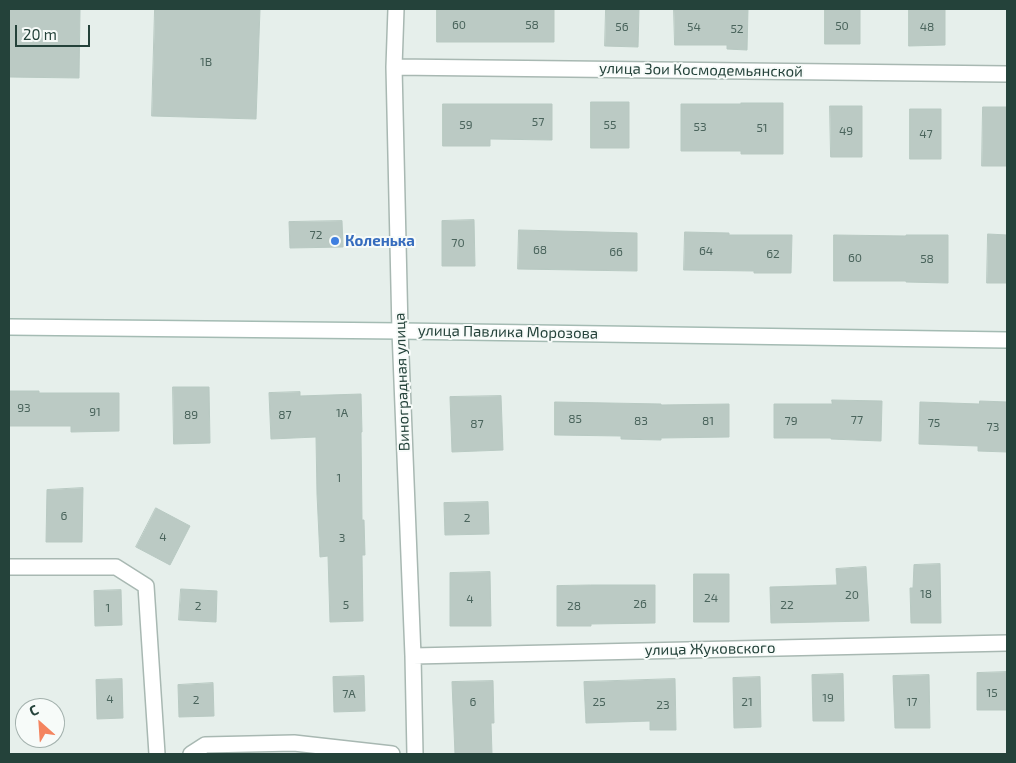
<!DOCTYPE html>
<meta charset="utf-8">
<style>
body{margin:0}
#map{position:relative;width:1016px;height:763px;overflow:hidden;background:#e6efeb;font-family:"Exo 2",sans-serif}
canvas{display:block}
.frame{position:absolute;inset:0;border:10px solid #24423a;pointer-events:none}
.north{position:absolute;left:15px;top:698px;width:50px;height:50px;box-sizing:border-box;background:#f7fbf9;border:1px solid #a3b1ad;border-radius:50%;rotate:334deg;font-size:14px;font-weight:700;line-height:20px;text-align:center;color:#24423a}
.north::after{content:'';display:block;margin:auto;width:18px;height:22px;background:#f4845f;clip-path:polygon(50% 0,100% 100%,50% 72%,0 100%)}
.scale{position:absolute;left:15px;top:25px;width:75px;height:22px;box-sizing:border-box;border:2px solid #24423a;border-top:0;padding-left:6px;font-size:15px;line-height:18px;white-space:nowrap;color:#24423a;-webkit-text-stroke:4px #f7fbf9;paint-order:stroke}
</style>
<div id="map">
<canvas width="1016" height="763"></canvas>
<div class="frame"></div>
<div class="north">С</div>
<div class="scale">20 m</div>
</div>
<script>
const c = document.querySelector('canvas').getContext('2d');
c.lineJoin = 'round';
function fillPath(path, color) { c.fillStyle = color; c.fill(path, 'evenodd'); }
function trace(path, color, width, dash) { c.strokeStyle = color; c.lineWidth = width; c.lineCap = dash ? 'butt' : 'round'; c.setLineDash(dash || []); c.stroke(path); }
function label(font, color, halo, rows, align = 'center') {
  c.font = font + ' "Exo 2",sans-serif'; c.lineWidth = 4; c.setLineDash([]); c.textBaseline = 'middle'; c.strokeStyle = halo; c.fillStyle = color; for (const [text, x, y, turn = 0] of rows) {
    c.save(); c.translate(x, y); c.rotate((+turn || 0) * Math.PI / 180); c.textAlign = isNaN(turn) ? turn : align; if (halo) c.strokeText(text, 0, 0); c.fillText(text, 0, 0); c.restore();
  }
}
const building = new Path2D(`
 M9,9H80L79,78L9,77Z
 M155,9H260L256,119L152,116Z
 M437,9H554V42H437Z
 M606,9H639L638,47L605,46Z
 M674,9H748L747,50L727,49V45H675Z
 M825,9H860V44H825Z
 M909,9H945V45L909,46Z
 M591,102H629V148H591Z
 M741,103H783V154H741V151H681V104H741Z
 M443,104H552V140L490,139V146H443Z
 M830,106H862V157H831Z
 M983,107H1007V166H982Z
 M910,109H941V159H910Z
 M474,220L475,266H442V221Z
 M342,221L343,247L290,248L289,222Z
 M519,230L637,233V271L518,269Z
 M685,232L729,233V235H792L791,273H754V271L684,270Z
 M988,234L1007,235V283H987Z
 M834,235L906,236V235H948V283L906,282V281H834Z
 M173,387H209L210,443L174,444Z
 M9,391H39V393H119V431L71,432V426H9Z
 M300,392V396L361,394L362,432H361L362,520H364L365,555H362L363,621L330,622L328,556L320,557L317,494L316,437L271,439L269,393Z
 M501,396L503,450L452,452L450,397Z
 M832,400L882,401L881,441L831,439V438H774V404H832Z
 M980,401L1007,402V452L978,451V446L919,444L920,402L979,404Z
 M555,402L661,404V405L729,404V437L661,438V440L621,439V436L555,435Z
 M83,488L82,542H46L47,490Z
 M488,502L489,534L445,535L444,503Z
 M156,508L190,526L170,565L136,547Z
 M940,564L941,623H911L910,588H913L914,565Z
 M866,567L869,621L771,623L770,587L837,585L836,569Z
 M490,572L491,626H450V573Z
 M694,574H729V622H694Z
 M591,585H655V623L591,624V626H557V586Z
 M181,589L217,591L216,622L179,620Z
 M121,590L122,625L95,626L94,591Z
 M1007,672V710H977V673Z
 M843,674L844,721H813L812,675Z
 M929,675L930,728H895L893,676Z
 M364,676L365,711L334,712L333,677Z
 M760,677L761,727L734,728L733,678Z
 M122,679L123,718L97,719L96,680Z
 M675,679L676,730H650V721L586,723L584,682Z
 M493,681L494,723H491L492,754H455L452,682Z
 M213,683L214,716L179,717L178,685Z`);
fillPath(building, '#bbcac4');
trace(building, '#b8c9c2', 1);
const street = new Path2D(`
 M396,9L394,67L400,331L413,656L415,754
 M394,67L1007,74
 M9,567H116L146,586L157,754
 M413,656L1007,643
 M191,754L205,745L294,743L392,754`);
const secondary = new Path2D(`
 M9,327L400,331L1007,340`);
trace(street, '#a8b8b2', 18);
trace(secondary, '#a4bbb3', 18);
trace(street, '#fff', 15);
trace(secondary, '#fff', 15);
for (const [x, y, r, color] of [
 [335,241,5,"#3f7fe0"]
]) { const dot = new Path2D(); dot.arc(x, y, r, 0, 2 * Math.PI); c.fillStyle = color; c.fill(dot); trace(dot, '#f7fbf9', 2); }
label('12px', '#4a645c', null, [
 ["60",459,25],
 ["58",532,25],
 ["50",842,26],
 ["56",622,27],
 ["54",694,27],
 ["48",927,27],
 ["52",737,29],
 ["1В",206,62],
 ["57",538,122],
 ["59",466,125],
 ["55",610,125],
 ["53",700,127],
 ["51",762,128],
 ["49",846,131],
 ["47",926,134],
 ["72",316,235],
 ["70",458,243],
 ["68",540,250],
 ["64",706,251],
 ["66",616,252],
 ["62",773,254],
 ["60",855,258],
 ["58",927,259],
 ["93",24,408],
 ["91",95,412],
 ["1А",342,413],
 ["89",191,415],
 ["87",285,415],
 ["85",575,419],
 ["77",857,420],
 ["83",641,421],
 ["81",708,421],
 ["79",791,421],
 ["75",934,423],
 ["87",477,424],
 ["73",993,427],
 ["1",339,478],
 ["6",64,516],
 ["2",467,518],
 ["4",163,537],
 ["3",342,538],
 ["18",926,594],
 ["20",852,595],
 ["24",711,598],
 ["4",470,599],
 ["26",640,604],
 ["5",346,605],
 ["22",787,605],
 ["2",198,606],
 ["28",574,606],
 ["1",108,608],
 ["15",992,693],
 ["7А",349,694],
 ["19",828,698],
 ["4",110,699],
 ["2",196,700],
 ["6",473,702],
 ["25",599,702],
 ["21",747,702],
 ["17",912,702],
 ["23",663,705]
]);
label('15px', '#24423a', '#f7fbf9', [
 ["улица Зои Космодемьянской",701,70,1],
 ["улица Павлика Морозова",508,332,1],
 ["Виноградная улица",402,382,-92],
 ["улица Жуковского",710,649,-1]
]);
label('bold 15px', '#366cbe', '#f7fbf9', [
 ["Коленька",345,241]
], 'left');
</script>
